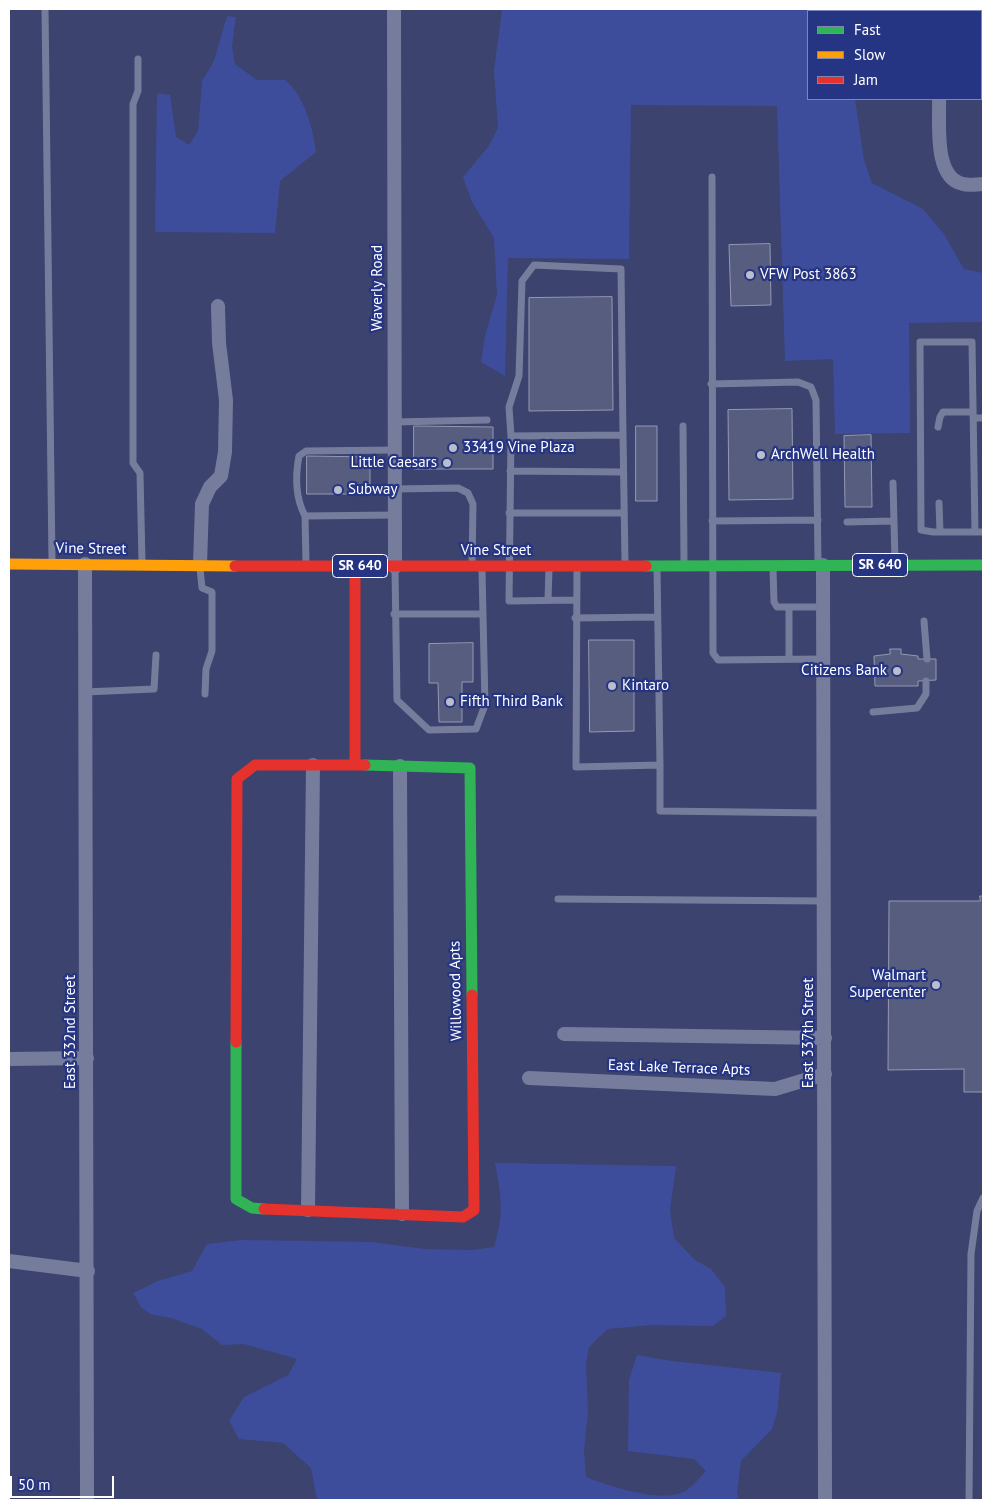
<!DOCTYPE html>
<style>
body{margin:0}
#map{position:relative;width:992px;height:1509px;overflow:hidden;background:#3b436e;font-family:"PT Sans",sans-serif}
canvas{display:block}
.frame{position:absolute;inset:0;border:10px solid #fff;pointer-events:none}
.legend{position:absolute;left:807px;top:10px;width:175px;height:90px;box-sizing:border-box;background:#263583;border:1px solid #7d86b5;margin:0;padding:6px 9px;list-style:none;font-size:15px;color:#fff}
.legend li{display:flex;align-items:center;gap:10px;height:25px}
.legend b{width:25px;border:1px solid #7d86b5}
.scale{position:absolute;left:10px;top:1476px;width:104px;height:22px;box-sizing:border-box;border:2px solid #fff;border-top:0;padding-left:6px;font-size:15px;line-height:18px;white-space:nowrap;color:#fff;-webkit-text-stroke:4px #263583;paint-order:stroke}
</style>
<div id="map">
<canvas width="992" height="1509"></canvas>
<div class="frame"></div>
<ul class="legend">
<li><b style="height:6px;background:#30b455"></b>Fast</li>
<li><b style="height:6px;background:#ff9f0a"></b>Slow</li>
<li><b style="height:6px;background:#e5322d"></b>Jam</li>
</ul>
<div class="scale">50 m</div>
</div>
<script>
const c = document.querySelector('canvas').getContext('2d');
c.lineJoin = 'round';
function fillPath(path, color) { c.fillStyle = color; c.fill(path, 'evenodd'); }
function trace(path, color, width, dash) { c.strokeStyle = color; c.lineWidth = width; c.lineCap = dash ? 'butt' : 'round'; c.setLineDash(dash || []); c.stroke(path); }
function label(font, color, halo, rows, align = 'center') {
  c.font = font + ' "PT Sans",sans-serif'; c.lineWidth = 4.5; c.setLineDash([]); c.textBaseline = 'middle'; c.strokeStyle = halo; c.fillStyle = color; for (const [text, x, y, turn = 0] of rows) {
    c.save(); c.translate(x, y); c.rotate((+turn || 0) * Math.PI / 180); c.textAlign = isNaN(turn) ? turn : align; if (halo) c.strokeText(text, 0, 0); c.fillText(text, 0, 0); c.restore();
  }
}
fillPath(new Path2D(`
 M502,9H845V11H808V99H855L864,160L872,183L923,209L944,234L964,269L983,273V322L909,323L910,433L835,434L833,359L785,361L777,106L631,105L629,259L508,258L505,376L481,362L485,336L497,295L494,238L472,202L463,177L488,147L498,128L494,71Z
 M227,16L236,17L232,46L235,64L257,80H285C304,95 313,128 316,152L280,181L275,233L155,232L157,93L170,95L176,137L189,145L198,131L202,81L214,61Z
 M495,1163L676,1166L670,1210L674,1238L695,1260L711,1269L725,1287L726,1316L713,1326L651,1325L608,1329L589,1347L586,1365L588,1413L584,1451L586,1477C609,1486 665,1505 687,1490C694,1485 700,1477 706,1471L694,1459L628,1451L629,1380L637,1355L672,1361L781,1373L777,1413L772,1429L741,1461L737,1492L739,1500H317L311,1468L283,1443L239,1439L229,1421L244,1397L288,1375L297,1359L244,1344L222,1345L202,1329L171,1318L150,1314L141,1307L133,1293L158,1281L192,1271L207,1244L241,1240L371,1242L425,1249L472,1250L494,1247C504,1213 502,1198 495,1163Z`), '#3e4d9b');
const building = new Path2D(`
 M770,244L771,305L731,306L729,245Z
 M612,297L613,410L529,411V298Z
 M792,409L793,499L729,500L728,410Z
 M414,426L493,427V469H414Z
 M636,426H657V501H636Z
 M871,435L872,507H845L844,436Z
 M307,456L370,457V494H307Z
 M589,640H634V731L590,732Z
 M473,643V682H462V722H439L438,683H429V644Z
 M890,649H901V654L918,656V659H936V680L918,681V686H875L874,656L890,654Z
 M980,896H983V1092H964V1069L888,1070L889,901H980Z`);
fillPath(building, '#565d7f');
trace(building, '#9599b3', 1);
trace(new Path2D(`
 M45,9L52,561
 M138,59V91L133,104V463L140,473L142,562
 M712,177L713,653L718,660L823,659
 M711,384L798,382L811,387L816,400L818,562
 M973,418H983
 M395,422L487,420
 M683,426L684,563
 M938,427L940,417L943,412H973
 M511,436L509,407L519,376L522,281L534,265L621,269L623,435
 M510,471L622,472
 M893,483L895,562
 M395,489L458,488L468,493L473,504L472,564
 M939,503L940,532
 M509,513H624
 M305,516C295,497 295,477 299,456L306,451L395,450
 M712,521L818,520
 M847,522L894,521
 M975,532H933L921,530L920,342H972L975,532H983
 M306,563L305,516L395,515
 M200,568L202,588L212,592V651L206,669L205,694
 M577,568L576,767L660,765L657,568
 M773,569L774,602L777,607H823
 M395,570L397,700L429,730L476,729L485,705L482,570
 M548,600L549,568
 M576,600L509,601L511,436L623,435L625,563
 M789,608V659
 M394,614H483
 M575,618L657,617
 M924,621L927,659
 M85,692L154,689L156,655
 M873,712L917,708L926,694V681
 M660,765V811L823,813
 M558,899L824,901
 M969,1500L971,1254L977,1211L983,1198`), '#767d9c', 7);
trace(new Path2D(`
 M394,9L395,567
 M939,9V11
 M939,99C940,122 933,178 963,184C969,186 977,184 983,184
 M85,564L87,1500
 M200,565L202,504L210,487L221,476L225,452L226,400L219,343L218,306
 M823,565L825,1500
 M400,766L402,1214
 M564,1034L825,1038
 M9,1059L87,1058
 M529,1078L775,1089L825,1074
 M308,1210L313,765
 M9,1261L88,1271`), '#767d9c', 14);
trace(new Path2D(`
 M646,566L983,565
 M365,765L470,768L472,995
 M236,1042V1199L252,1208L264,1209`), '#30b455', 11);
trace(new Path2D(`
 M9,564L235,566`), '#ff9f0a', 11);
trace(new Path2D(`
 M235,566H646
 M355,566V765H365
 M236,1042L237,779L255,765H355
 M264,1209L463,1217L474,1210L472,995`), '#e5322d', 11);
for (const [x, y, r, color] of [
 [750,275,5,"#babdcc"],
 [453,448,5,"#babdcc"],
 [761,455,5,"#babdcc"],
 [447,463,5,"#babdcc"],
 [338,490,5,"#babdcc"],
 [897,671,5,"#babdcc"],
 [612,686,5,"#babdcc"],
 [450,702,5,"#babdcc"],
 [936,985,5,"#babdcc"]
]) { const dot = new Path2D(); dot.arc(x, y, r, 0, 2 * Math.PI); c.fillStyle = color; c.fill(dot); trace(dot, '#263583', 2); }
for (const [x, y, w] of [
 [880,565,55],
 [360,566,55]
]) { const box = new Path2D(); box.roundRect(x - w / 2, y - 11.5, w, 23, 4); c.fillStyle = '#263583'; c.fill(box); trace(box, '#fff', 1); }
label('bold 14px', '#fff', null, [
 ["SR 640",880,565],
 ["SR 640",360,566]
]);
label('15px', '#fff', '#263583', [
 ["VFW Post 3863",760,275],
 ["33419 Vine Plaza",463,448],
 ["ArchWell Health",771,455],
 ["Little Caesars",437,463,"right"],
 ["Subway",348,490],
 ["Citizens Bank",887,671,"right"],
 ["Kintaro",622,686],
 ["Fifth Third Bank",460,702],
 ["Walmart",926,976,"right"],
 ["Supercenter",926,993,"right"]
], 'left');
label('15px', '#fff', '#263583', [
 ["Waverly Road",378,288,-90],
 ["Vine Street",91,549,1],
 ["Vine Street",496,551],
 ["Willowood Apts",456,991,-91],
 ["East 332nd Street",71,1032,-90],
 ["East 337th Street",809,1033,-90],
 ["East Lake Terrace Apts",679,1068,2]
]);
</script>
